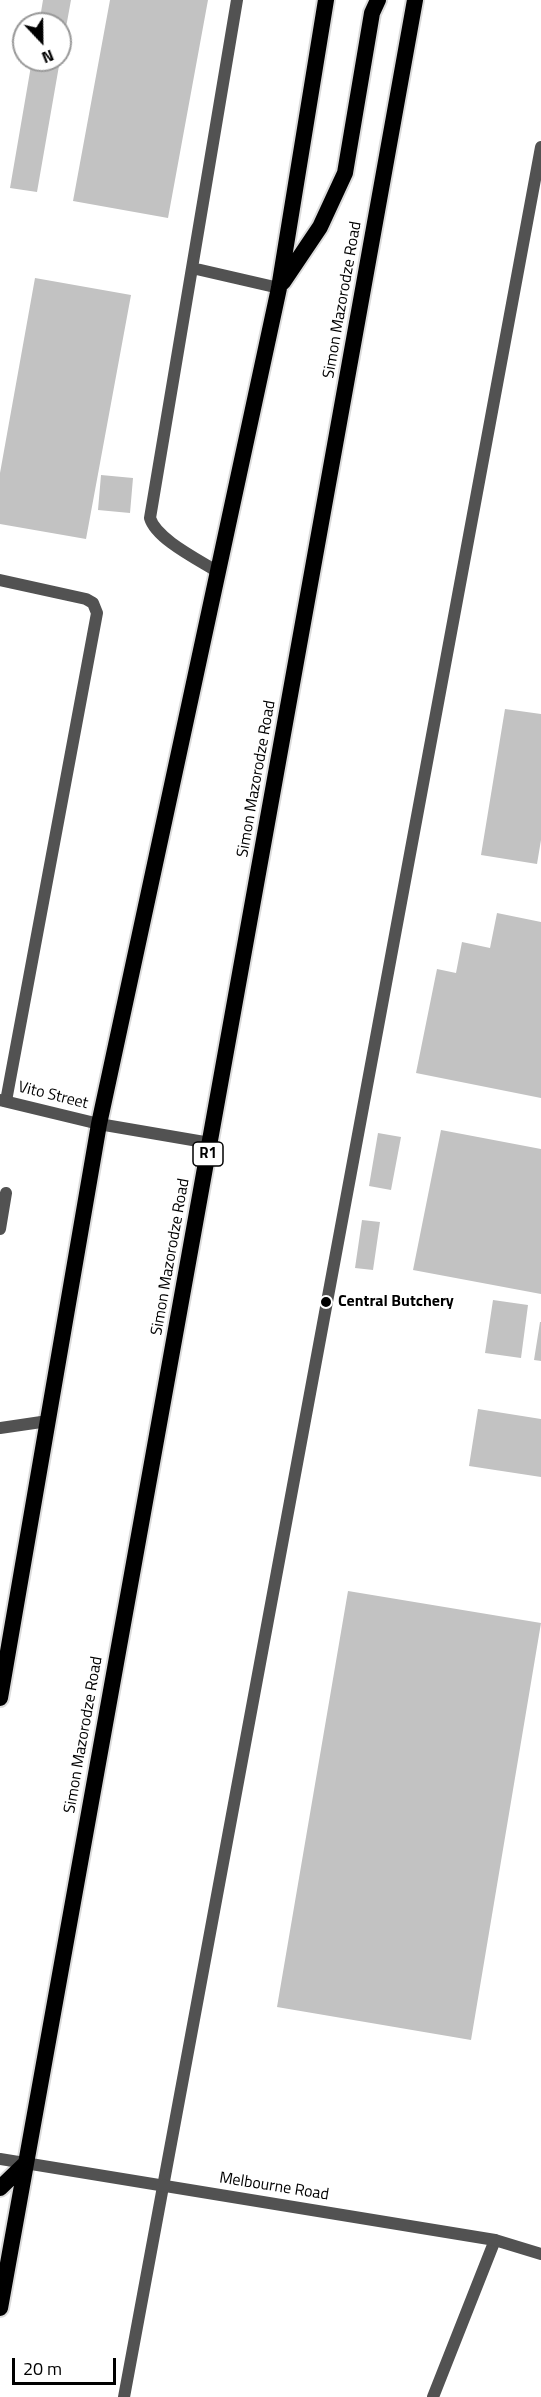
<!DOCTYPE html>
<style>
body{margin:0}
#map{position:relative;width:541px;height:2397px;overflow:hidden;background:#fff;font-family:"Titillium Web",sans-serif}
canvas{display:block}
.north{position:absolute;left:12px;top:12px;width:60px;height:60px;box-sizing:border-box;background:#fff;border:2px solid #999;border-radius:50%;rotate:158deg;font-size:16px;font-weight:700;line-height:24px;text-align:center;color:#000}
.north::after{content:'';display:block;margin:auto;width:21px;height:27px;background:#000;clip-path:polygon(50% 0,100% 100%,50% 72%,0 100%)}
.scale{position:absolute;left:12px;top:2358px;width:104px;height:27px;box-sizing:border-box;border:3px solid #000;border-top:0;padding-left:8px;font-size:18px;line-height:21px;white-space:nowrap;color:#000;-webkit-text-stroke:4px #fff;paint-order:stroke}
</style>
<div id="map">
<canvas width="541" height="2397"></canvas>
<div class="north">N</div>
<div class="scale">20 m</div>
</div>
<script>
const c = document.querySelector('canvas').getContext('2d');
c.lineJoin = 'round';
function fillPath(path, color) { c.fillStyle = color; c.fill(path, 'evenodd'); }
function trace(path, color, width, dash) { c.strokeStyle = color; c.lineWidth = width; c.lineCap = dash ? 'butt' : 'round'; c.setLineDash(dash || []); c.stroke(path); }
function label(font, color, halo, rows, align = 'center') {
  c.font = font + ' "Titillium Web",sans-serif'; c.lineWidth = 4.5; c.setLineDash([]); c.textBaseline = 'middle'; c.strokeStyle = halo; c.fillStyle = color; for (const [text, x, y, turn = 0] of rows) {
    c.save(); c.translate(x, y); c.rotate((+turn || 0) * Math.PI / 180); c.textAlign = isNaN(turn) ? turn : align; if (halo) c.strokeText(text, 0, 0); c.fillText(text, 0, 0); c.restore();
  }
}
fillPath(new Path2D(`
 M43,0H71L61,55L60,24H39Z
 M110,0H208L168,218L73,201Z
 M32,60H60L37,192L10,188Z
 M35,278L131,295L86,539L0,524V473Z
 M101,475L133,478L130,513L98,510Z
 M505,709L541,714V840L537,864L481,855Z
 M497,913L541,922V1098L416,1073L437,969L456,973L462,942L490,948Z
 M441,1130L541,1149V1294L413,1270Z
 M378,1133L401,1137L391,1190L369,1186Z
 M362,1220L380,1222L373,1270L355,1268Z
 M493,1300L528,1305L521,1358L485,1353Z
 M540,1322H541V1361L534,1360Z
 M478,1409L541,1419V1477L469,1466Z
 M348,1591L541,1623L471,2040L277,2007Z`), '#c2c2c2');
const trunk = new Path2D(`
 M283,282L320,227L345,173L372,13L378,0
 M0,1698L99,1124L279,288L326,0
 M0,2188L25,2164
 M0,2308L415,0`);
trace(trunk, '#dbdbdb', 20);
trace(new Path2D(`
 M192,268L279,288
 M218,572C199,560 156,539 150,518L237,0
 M0,580L86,599L93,603L97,613L6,1101
 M0,1229L6,1193
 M0,1428L48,1421
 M124,2397L541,147
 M433,2397L495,2240`), '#525252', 12);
trace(new Path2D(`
 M0,1100L99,1124L210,1143
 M0,2159L495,2240L541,2254`), '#525252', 12);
trace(trunk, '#000', 16);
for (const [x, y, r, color] of [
 [326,1302,6,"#000"]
]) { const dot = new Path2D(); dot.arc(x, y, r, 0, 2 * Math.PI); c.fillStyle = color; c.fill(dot); trace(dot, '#fff', 2); }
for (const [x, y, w] of [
 [208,1154,30]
]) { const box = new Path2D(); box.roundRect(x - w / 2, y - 12, w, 24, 4.5); c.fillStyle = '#fff'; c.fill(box); trace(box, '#000', 1.5); }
label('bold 15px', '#000', null, [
 ["R1",208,1154]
]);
label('16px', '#000', '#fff', [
 ["Simon Mazorodze Road",343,300,-80],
 ["Simon Mazorodze Road",257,779,-80],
 ["Vito Street",53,1096,14],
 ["Simon Mazorodze Road",171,1257,-80],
 ["Simon Mazorodze Road",84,1735,-80],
 ["Melbourne Road",274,2187,9]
]);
label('bold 16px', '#000', '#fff', [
 ["Central Butchery",338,1302]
], 'left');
</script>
